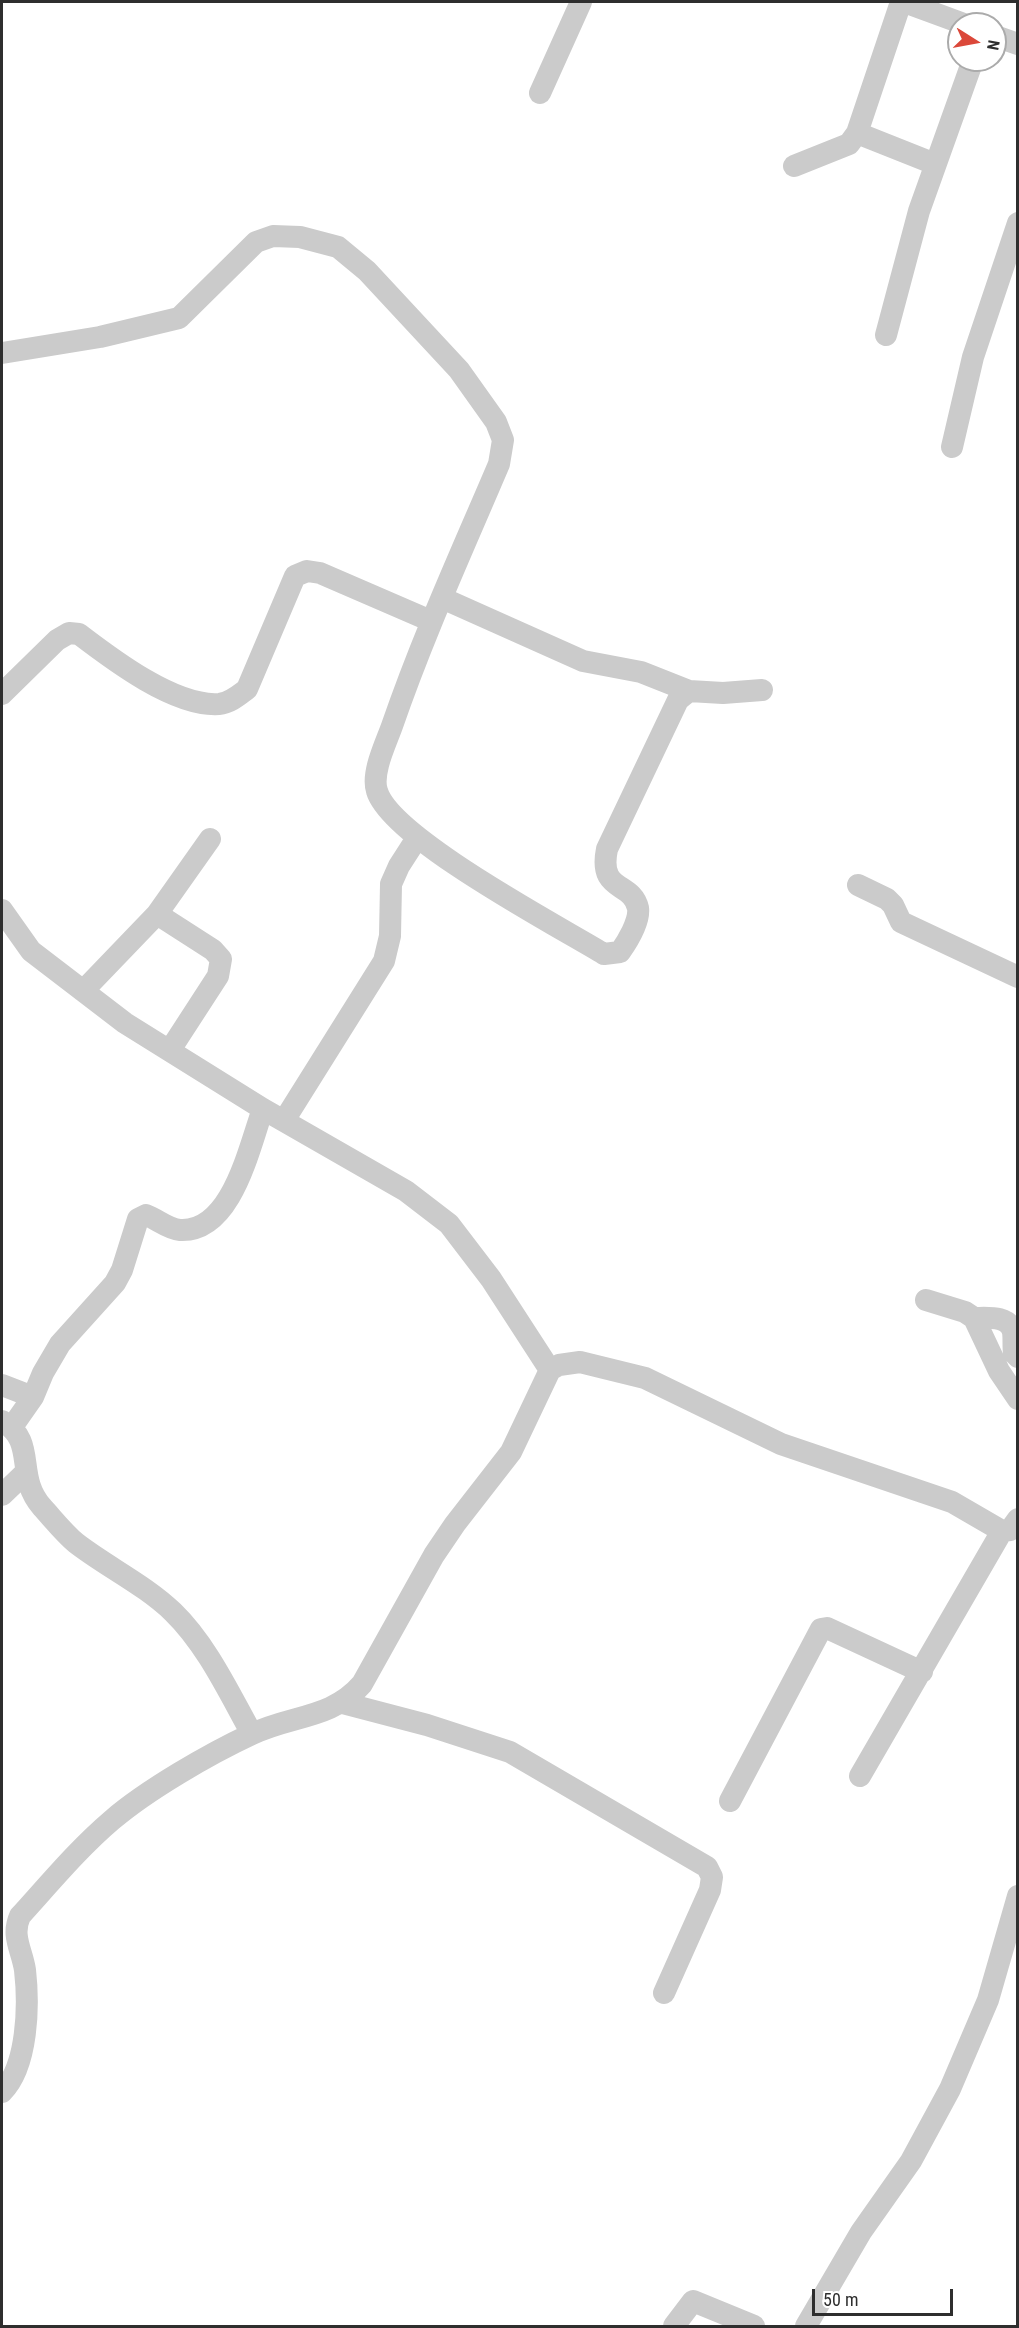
<!DOCTYPE html>
<style>
body{margin:0}
#map{position:relative;width:1019px;height:2328px;overflow:hidden;background:#fff;font-family:"Roboto Condensed",sans-serif}
canvas{display:block}
.frame{position:absolute;inset:0;border:3px solid #2e2e2e;pointer-events:none}
.north{position:absolute;left:947px;top:12px;width:60px;height:60px;box-sizing:border-box;background:#fff;border:2px solid #ababab;border-radius:50%;rotate:101deg;font-size:16px;font-weight:700;line-height:24px;text-align:center;color:#2e2e2e}
.north::after{content:'';display:block;margin:auto;width:21px;height:27px;background:#db483a;clip-path:polygon(50% 0,100% 100%,50% 72%,0 100%)}
.scale{position:absolute;left:812px;top:2289px;width:141px;height:27px;box-sizing:border-box;border:3px solid #2e2e2e;border-top:0;padding-left:8px;font-size:18px;line-height:21px;white-space:nowrap;color:#2e2e2e;-webkit-text-stroke:4px #fff;paint-order:stroke}
</style>
<div id="map">
<canvas width="1019" height="2328"></canvas>
<div class="frame"></div>
<div class="north">N</div>
<div class="scale">50 m</div>
</div>
<script>
const c = document.querySelector('canvas').getContext('2d');
c.lineJoin = 'round';
function trace(path, color, width, dash) { c.strokeStyle = color; c.lineWidth = width; c.lineCap = dash ? 'butt' : 'round'; c.setLineDash(dash || []); c.stroke(path); }
trace(new Path2D(`
 M904,2L964,24
 M995,36L1018,44
 M540,93L581,2
 M857,133L935,164
 M794,166L849,144L857,133L901,2
 M886,335L919,211L973,60
 M2,353L100,337L179,318L256,242L273,236L300,237L338,247L367,271L459,370L496,422L503,440L499,464C462,551 423,636 392,726C386,743 371,773 377,791C391,838 558,926 604,954L620,952C627,942 640,921 638,908C632,881 598,893 607,849L678,700L689,691L723,693L762,690
 M952,447L973,357L1018,223
 M442,598L583,661L641,672L689,691
 M2,694L57,640L69,633L79,634C113,660 175,707 219,704C230,703 239,695 247,689L295,576L307,571L320,573L431,621
 M858,885L887,899L893,905L901,922L1018,977
 M2,910L31,951L125,1023L263,1109L406,1191L449,1224L491,1279L550,1370
 M157,914L213,950L221,959L218,976L170,1050
 M83,991L157,914L210,839
 M285,1119L384,961L390,936L391,884L399,866L417,838
 M926,1300L965,1312L974,1318L999,1371L1018,1399
 M974,1318C987,1318 1009,1315 1013,1332C1014,1338 1013,1346 1014,1353L1018,1357
 M2,1385L33,1397
 M2,1421C38,1442 14,1475 42,1507C53,1519 64,1533 76,1543C107,1567 145,1585 173,1612C207,1645 229,1693 252,1734
 M12,1427L33,1397L43,1373L60,1344L115,1283L122,1270L138,1219L146,1215C157,1219 168,1229 180,1230C232,1233 249,1147 263,1109
 M2,1495L25,1473
 M343,1703L427,1725L510,1752L707,1867L712,1877L710,1890L664,1993
 M860,1776L1002,1531
 M730,1801L821,1629L827,1628L922,1672
 M2,2092C28,2066 29,2005 25,1970C22,1950 11,1936 20,1916C50,1883 78,1849 112,1820C147,1790 209,1754 252,1734C291,1715 332,1719 362,1684L434,1555L455,1524L511,1452L550,1370L559,1365L580,1362L645,1378L781,1444L952,1502L1002,1531L1010,1530L1018,1519
 M674,2326L693,2301L754,2326
 M806,2326L861,2232L911,2161L950,2089L988,2000L1018,1896`), '#cbcbcb', 22);
</script>
